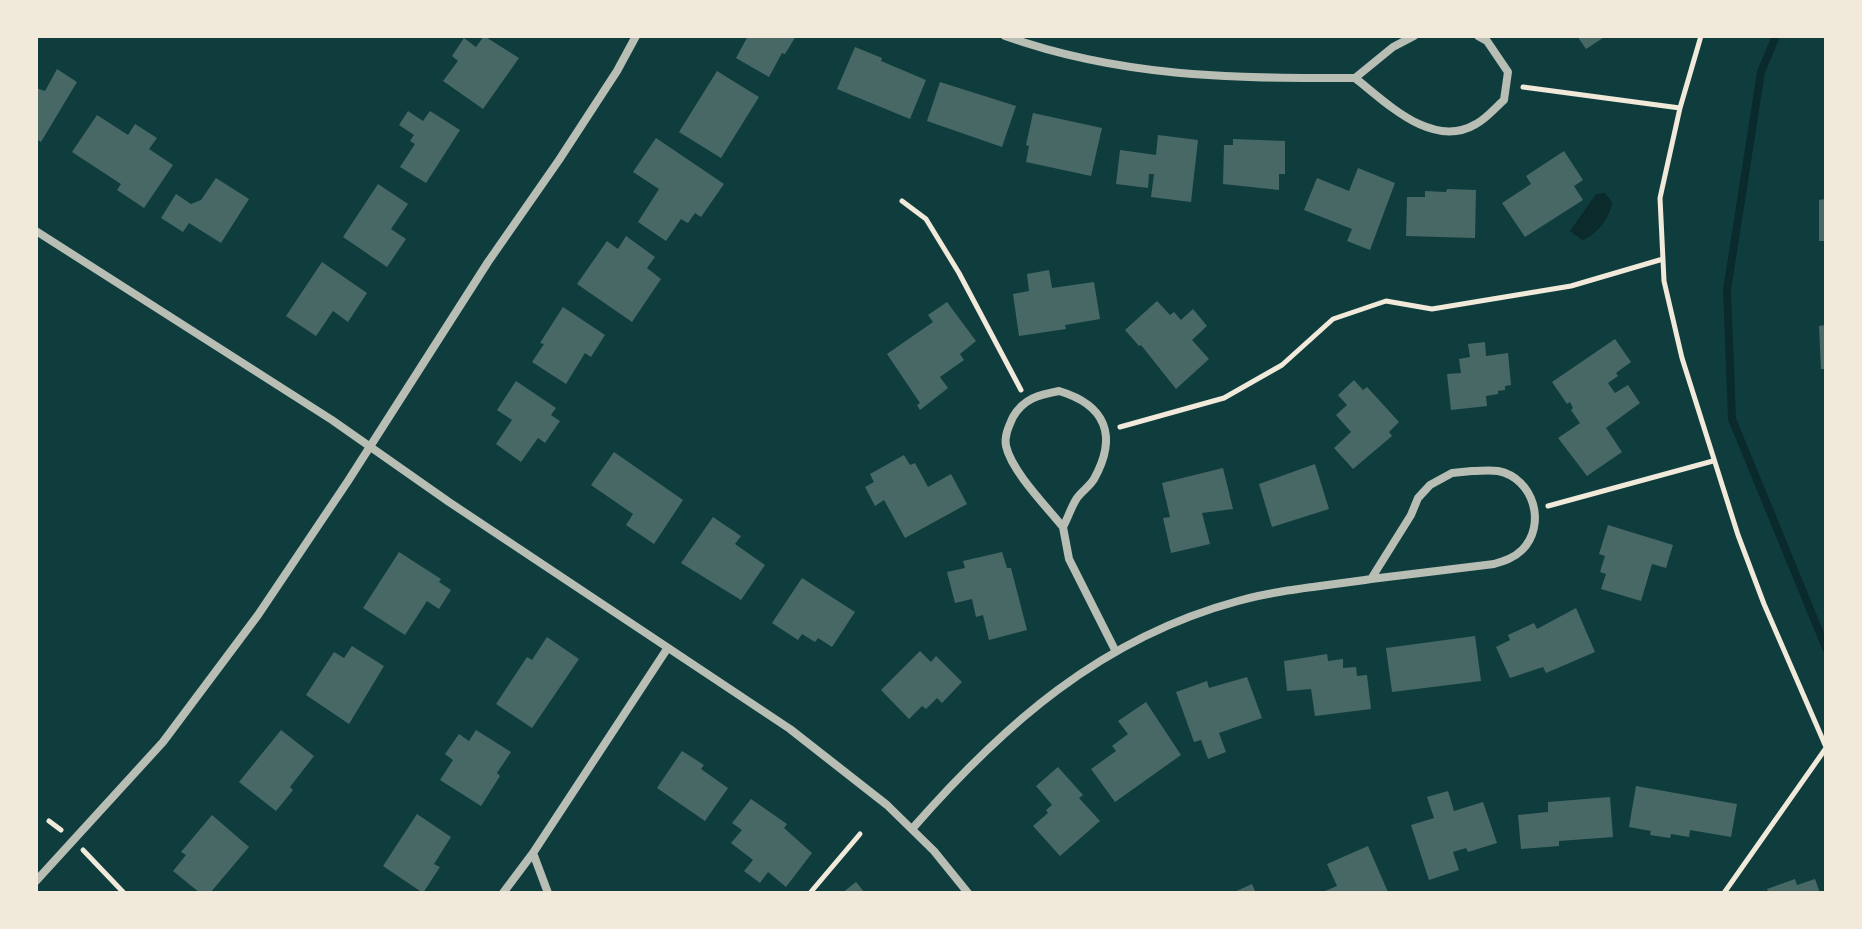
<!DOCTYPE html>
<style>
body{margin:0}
#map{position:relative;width:1862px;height:929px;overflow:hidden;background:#0f3d3e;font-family:Cabin,sans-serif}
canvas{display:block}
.frame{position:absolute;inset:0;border:38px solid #f1e9da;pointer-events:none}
</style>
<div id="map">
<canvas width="1862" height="929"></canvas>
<div class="frame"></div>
</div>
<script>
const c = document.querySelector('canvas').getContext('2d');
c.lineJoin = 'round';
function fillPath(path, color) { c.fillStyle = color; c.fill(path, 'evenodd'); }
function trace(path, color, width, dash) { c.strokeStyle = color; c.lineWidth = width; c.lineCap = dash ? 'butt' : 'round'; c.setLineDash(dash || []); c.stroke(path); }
fillPath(new Path2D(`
 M1605,193L1612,202C1611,216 1596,236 1582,240L1570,231L1596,194Z`), '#0a2a2b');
trace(new Path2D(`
 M1776,36L1761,72L1727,290L1732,419L1826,648`), '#0a2a2b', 8);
fillPath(new Path2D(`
 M484,36L519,58L483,109L443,81L458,61L452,56L464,38L476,47Z
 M748,36H796L785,54L782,53L769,77L736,58Z
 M1577,36H1606L1586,49Z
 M855,47L882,58L881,61L926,80L910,119L837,89Z
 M57,69L77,82L41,142L36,139V88L45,91Z
 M717,71L759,97L721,158L679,132Z
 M940,82L1016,106L1002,147L927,121Z
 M408,111L423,121L430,111L460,130L426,183L400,167L415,144L410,141L414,135L399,125Z
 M1033,113L1102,128L1091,176L1026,162L1029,146L1026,145Z
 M97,115L128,135L135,124L157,138L149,149L173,165L144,208L117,190L121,184L72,152Z
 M1158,135L1198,140L1191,202L1151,197L1154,174H1149L1148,188L1116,184L1120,150L1156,155Z
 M656,138L724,184L701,217L695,213L688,223L681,219L666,241L638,222L659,189L633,172Z
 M1233,139L1285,141V174H1279V190L1223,184L1224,145H1233Z
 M1564,151L1583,180L1574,186L1583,200L1525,237L1502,203L1531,184L1526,176Z
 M1358,168L1395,183L1370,250L1347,241L1352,229L1304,210L1317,178L1349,191Z
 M216,178L249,199L221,243L189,223L183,232L161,218L176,194L191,204L201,200Z
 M378,184L408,204L391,229L406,239L387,267L343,237Z
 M1447,189L1476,190L1475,238L1406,236L1407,197H1425V191L1446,192Z
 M1826,199V241H1819V200Z
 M626,236L655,257L647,268L661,279L632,322L577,284L607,241L618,249Z
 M322,262L367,293L348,322L333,311L316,336L286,316Z
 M1049,270L1052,288L1094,282L1100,319L1065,325L1066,329L1019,336L1013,294L1029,291L1027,274Z
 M1157,301L1170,315L1174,312L1181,320L1193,309L1207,326L1192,340L1209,359L1176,389L1141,345L1139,346L1125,330Z
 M947,302L976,341L960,354L964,360L940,377L948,388L920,410L917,405L920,403L887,354L933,322L928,315Z
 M563,307L605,335L591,357L585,353L566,384L532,362L544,344L540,343Z
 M1826,325V369H1821L1819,326Z
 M1615,339L1631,362L1616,373L1618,376L1608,383L1615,393L1628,385L1640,403L1606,428L1622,452L1587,476L1558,438L1580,423L1571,410L1573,408L1570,402L1567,404L1552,382Z
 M1485,342L1486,356L1508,353L1511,385L1505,386V390L1498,391V394L1486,396L1487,406L1451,410L1447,374L1461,373L1459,359L1470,357L1468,344Z
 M1354,380L1363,390L1367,387L1399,422L1389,432L1392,436L1353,469L1334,448L1351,432L1336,415L1347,405L1338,395Z
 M516,381L556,408L551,415L560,421L545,443L538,438L521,462L496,444L512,420L497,410Z
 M614,452L683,500L654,544L626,525L633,514L591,485Z
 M904,455L910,465L915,463L928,487L951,474L967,504L905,538L884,500L875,506L865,487L874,482L870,474Z
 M1315,464L1329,509L1272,527L1259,484Z
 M1223,468L1233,509L1202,513L1210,544L1171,553L1163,518L1170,517L1162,483Z
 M713,517L741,536L735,544L765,565L741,600L681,563Z
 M1608,525L1673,545L1666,568L1652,564L1641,601L1601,589L1606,574L1600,572L1605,556L1599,554Z
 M399,552L441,579L439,582L451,590L439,609L427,601L405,635L363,608Z
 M1002,552L1007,568H1011L1027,630L989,640L983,615L976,617L972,599L955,603L947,572L965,568L963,561Z
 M802,578L855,612L832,647L818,638L815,642L802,634L798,640L772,623Z
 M1576,608L1595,652L1546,673L1543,667L1510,678L1496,647L1510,640L1508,635L1534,623L1537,629Z
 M1475,636L1481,681L1392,692L1386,648Z
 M547,637L579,659L532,728L496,704L527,657L532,660Z
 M352,646L384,666L349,724L306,695L334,652L344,658Z
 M920,651L931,662L936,656L962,682L942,703L937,698L926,709L922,706L909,719L881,690Z
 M1327,654L1328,661L1343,659V668L1356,667L1357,676L1367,675L1371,709L1315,716L1311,689L1287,691L1284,661Z
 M1247,677L1262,718L1219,733L1226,752L1208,759L1201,740L1194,742L1176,692L1207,681L1209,688Z
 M1146,702L1181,755L1115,802L1091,769L1116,751L1112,746L1128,734L1118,721Z
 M281,730L314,756L290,787L293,790L276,811L239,782Z
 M476,730L511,752L497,773L500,776L481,806L440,780L453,760L445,754L459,734L469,741Z
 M682,751L704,765L701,769L728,788L705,821L657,788Z
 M1058,767L1083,795L1079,798L1100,821L1060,856L1033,826L1048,813L1046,810L1052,805L1036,786Z
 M1636,786L1737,804L1731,837L1690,830L1689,837L1671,834L1670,838L1650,835L1651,831L1629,827Z
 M1448,791L1454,811L1483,802L1497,843L1468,852L1466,848L1453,852L1459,870L1429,880L1411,825L1434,818L1427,797Z
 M1610,797L1613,837L1559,841V846L1521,849L1518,815L1548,812V802Z
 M751,799L787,824L784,828L812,853L786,887L768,872L760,883L744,871L753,860L731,843L742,830L732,823Z
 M417,814L451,837L434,864L440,867L423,893L383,866Z
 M212,815L249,847L210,893H200L173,871L186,855L181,852Z
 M1368,846L1388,892L1320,893L1337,886L1327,864Z
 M1795,879L1797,885L1815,879L1820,893H1769L1767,889Z
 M856,882L865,893H842Z
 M1252,884L1256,893H1232Z`), '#486865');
trace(new Path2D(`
 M1701,36L1680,108L1660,198L1664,281L1682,358L1738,535L1764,604L1826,747
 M1523,87L1680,108
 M902,201L926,219L959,273L1021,390
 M1120,427L1224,398L1282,365L1333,319L1386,301L1432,309L1571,286L1663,259
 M1548,506L1713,461
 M49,821L61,830
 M83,850L124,893
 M810,893L860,834
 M1724,893L1826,748`), '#f1e9da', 5);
trace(new Path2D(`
 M1005,36C1120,77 1234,79 1355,78
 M1414,36L1393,47L1355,78C1386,102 1432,150 1476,124C1486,119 1495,108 1504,100L1508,72L1487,41L1478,36
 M36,231L332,420L449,502L790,729L887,805L934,851L968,893
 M1059,391C1106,405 1118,436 1094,479C1090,486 1082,491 1077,498C1071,507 1068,518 1063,527C1047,507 1012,472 1006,446C1004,436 1009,426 1013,417C1024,398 1039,395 1059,391Z
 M1472,471C1480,471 1490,470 1498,471C1534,478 1547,525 1522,550C1514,558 1504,561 1494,564L1371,579L1411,515L1418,498L1430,485L1452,473Z
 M1063,527L1069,559L1115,650
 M912,829C1003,725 1101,638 1238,601C1281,589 1327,586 1371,579
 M533,853L667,649
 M36,881L163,742L258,615L348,481L488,262L559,160L617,71L636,36
 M503,893L533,853L548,893`), '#b8beb3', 8);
</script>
